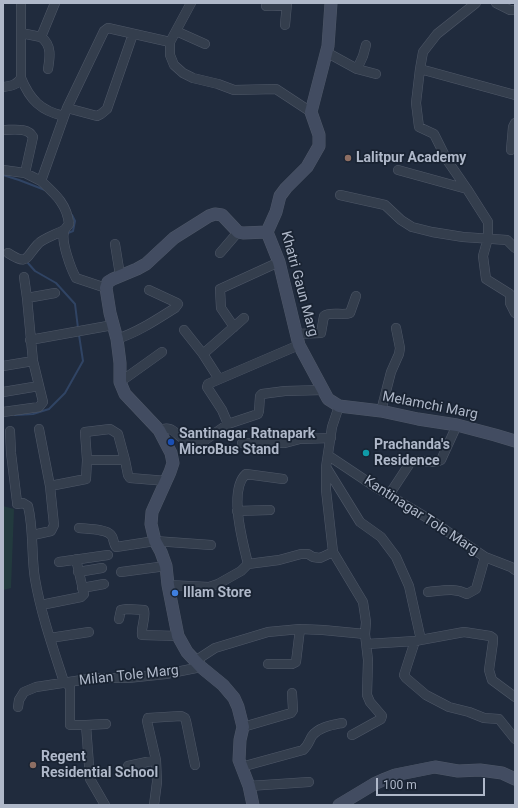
<!DOCTYPE html>
<style>
body{margin:0}
#map{position:relative;width:518px;height:808px;overflow:hidden;background:#202b3d;font-family:Roboto,sans-serif}
canvas{display:block}
.frame{position:absolute;inset:0;border:4px solid #afb8c9;pointer-events:none}
.scale{position:absolute;left:376px;top:778px;width:109px;height:18px;box-sizing:border-box;border:2px solid #afb8c9;border-top:0;padding-left:5px;font-size:12px;line-height:14px;white-space:nowrap;color:#afb8c9;-webkit-text-stroke:3px #192332;paint-order:stroke}
</style>
<div id="map">
<canvas width="518" height="808"></canvas>
<div class="frame"></div>
<div class="scale">100 m</div>
</div>
<script>
const c = document.querySelector('canvas').getContext('2d');
c.lineJoin = 'round';
function fillPath(path, color) { c.fillStyle = color; c.fill(path, 'evenodd'); }
function trace(path, color, width, dash) { c.strokeStyle = color; c.lineWidth = width; c.lineCap = dash ? 'butt' : 'round'; c.setLineDash(dash || []); c.stroke(path); }
function label(font, color, halo, rows, align = 'center') {
  c.font = font + ' Roboto,sans-serif'; c.lineWidth = 3.5; c.setLineDash([]); c.textBaseline = 'middle'; c.strokeStyle = halo; c.fillStyle = color; for (const [text, x, y, turn = 0] of rows) {
    c.save(); c.translate(x, y); c.rotate((+turn || 0) * Math.PI / 180); c.textAlign = isNaN(turn) ? turn : align; if (halo) c.strokeText(text, 0, 0); c.fillText(text, 0, 0); c.restore();
  }
}
fillPath(new Path2D(`
 M3,506L14,509L11,588L3,590Z`), '#223a3e');
trace(new Path2D(`
 M3,175L19,180L45,190
 M68,233L73,231L75,221L72,215
 M28,261L27,262L35,271L56,283L75,304L78,328
 M15,415L33,414L49,409L65,393L83,361L79,335`), '#304464', 2);
const minor = new Path2D(`
 M191,3L170,42V55L174,65L183,73L193,78L218,84L234,90L276,89L311,112
 M496,3L510,10H515
 M266,6L287,5
 M285,25L287,3
 M176,31L205,44
 M21,33L41,37L55,3
 M41,37C52,45 50,57 48,69
 M366,45L363,56L357,69L376,74
 M326,52L357,69
 M420,69L423,52L437,34L476,3
 M21,78C30,100 41,111 64,116
 M3,87C11,86 17,85 21,78V3
 M67,108L97,116L101,114L107,109L133,34
 M3,130C13,130 28,127 33,137L25,173
 M511,150L513,127L515,123
 M3,170L25,173L41,181
 M398,170L467,189L488,222V238L483,256L486,279L510,294V303L515,313
 M467,189L447,160L434,134L419,127L416,103L420,69L515,95
 M340,195L385,205L401,220L412,227L432,232L463,237L507,240L515,248
 M115,244L120,275
 M8,253C28,266 25,258 38,244C42,239 57,234 64,230
 M220,253L238,232
 M106,288L76,278C71,269 61,242 64,232C64,229 67,227 69,224C67,204 55,194 41,181L67,108L104,31L108,28L170,42
 M27,298L55,293
 M234,327L221,308L220,289L279,262
 M184,330L203,354L219,379
 M296,334L321,333L324,316C331,311 342,316 350,313L356,296
 M117,339C138,332 156,320 175,308L178,304L177,303L149,290
 M30,340L113,325
 M203,354L244,318
 M3,366L33,361
 M120,382L162,352
 M3,392L39,386
 M339,406L332,427L326,467L360,522L381,537L396,557L409,586L421,640
 M381,411L391,372L399,354L400,348L396,328
 M3,412L39,407L43,402L33,361L27,298L24,277
 M228,424L222,410L207,387L208,384L299,345
 M159,430C171,426 173,431 182,438C185,441 190,443 194,445L201,443L228,424L258,414L259,411L260,396L262,394L285,391L323,390
 M10,431L11,453L17,502V504L23,503L28,506C34,530 31,555 35,579C41,614 53,648 64,682
 M242,443H285L300,439L331,438
 M329,456L377,488L429,519L485,557L511,567L515,570
 M87,460L85,432L110,429L118,434L125,460
 M326,467V490L333,552L363,602L366,622L365,634L368,660L367,695L370,702L382,716L381,719L352,735
 M50,486L86,479L87,460H125L128,475L130,478L167,481
 M389,495L410,463C420,456 431,466 441,460L457,425
 M237,511L270,510
 M79,528C88,529 106,529 111,535C114,538 113,543 116,547L155,541L211,545
 M33,535L51,531L54,525L50,486L39,429
 M59,562L108,555
 M248,564C243,543 228,490 246,474L283,479
 M78,572L102,568
 M121,572L166,566
 M168,585L209,587L218,584L241,571L248,564L279,560L301,554H308L313,557L320,558L333,552
 M82,588L104,584
 M428,592C441,591 454,587 467,594L476,589L485,557
 M41,605L81,597L84,594L76,559
 M119,619L121,610L127,609L144,610C146,618 141,626 142,635L178,636
 M50,638L89,632
 M367,644L415,641
 M195,661L215,648L268,632L300,629L323,630L365,634
 M268,664H292L296,662L300,629
 M64,682L70,686V725H86L90,779L105,805
 M515,697L492,680L489,670L493,642V638L490,636L464,632L415,641L404,675L406,678L426,695L449,707L469,712L484,718L499,719L515,739
 M18,707L19,700L24,692L36,687L95,678H128L166,674L201,667
 M86,725L106,724
 M243,727L291,713L293,710L292,693
 M156,760L147,721L148,718L181,716L185,718L186,721L195,765
 M128,766L156,760L157,782L154,805
 M241,767L303,750C308,746 309,741 312,736C319,727 332,725 342,723
 M249,786L309,782`);
const secondary = new Path2D(`
 M331,3L328,46L311,112L319,135V146L307,167L286,188L280,196L276,212L267,232L279,262L299,345L328,399L339,406L381,411L418,419L457,425L495,435L515,441
 M253,805L249,786L239,760L240,740L243,727L238,707L234,698L223,685L201,667L187,652L178,636L168,585L166,566L161,552L155,541L151,524L152,512L170,472L173,463L171,453L159,430L125,394L120,382V363L117,339L110,313L106,288L108,282L113,279L137,269L146,264L174,238L209,216L215,214L222,215L238,232L243,233L267,232
 M339,805L374,784L385,779L395,775L435,767L458,771L480,770L502,773L515,779`);
trace(minor, '#4f5868', 10);
trace(secondary, '#4f5868', 13);
trace(minor, '#343e4d', 9);
trace(secondary, '#424c61', 12);
for (const [x, y, r, color] of [
 [348,158,4,"#8d6e63"],
 [171,442,4,"#1a4fb4"],
 [366,453,4,"#0f9aa8"],
 [175,593,4,"#3f7fe0"],
 [33,765,4,"#8d6e63"]
]) { const dot = new Path2D(); dot.arc(x, y, r, 0, 2 * Math.PI); c.fillStyle = color; c.fill(dot); trace(dot, '#192332', 1.5); }
label('bold 14px', '#afb8c9', '#192332', [
 ["Lalitpur Academy",356,158],
 ["Santinagar Ratnapark",179,434],
 ["MicroBus Stand",179,450],
 ["Prachanda's",374,445],
 ["Residence",374,461],
 ["Illam Store",183,593],
 ["Regent",41,757],
 ["Residential School",41,773]
], 'left');
label('14px', '#afb8c9', '#192332', [
 ["Khatri Gaun Marg",299,284,75],
 ["Melamchi Marg",430,406,11],
 ["Kantinagar Tole Marg",421,516,33],
 ["Milan Tole Marg",129,676,-6]
]);
</script>
